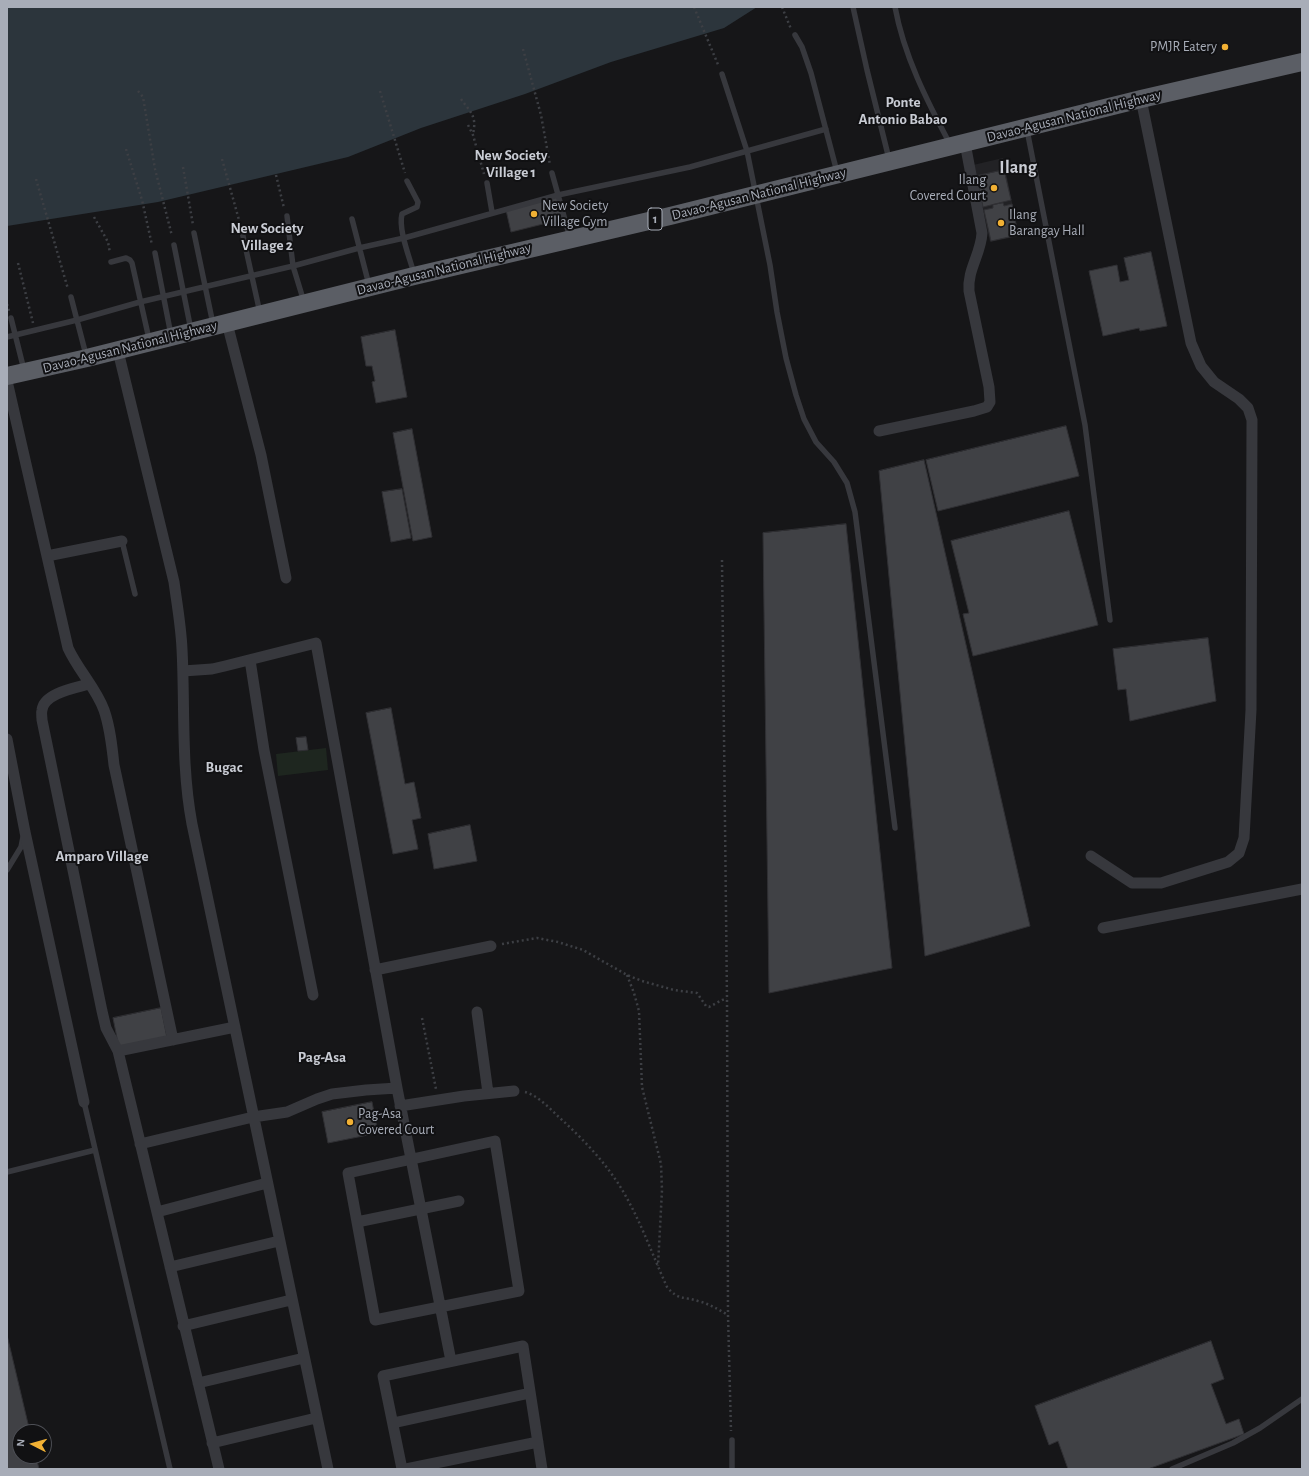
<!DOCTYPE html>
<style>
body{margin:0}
#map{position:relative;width:1309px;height:1476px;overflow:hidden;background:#161618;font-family:"Alegreya Sans",sans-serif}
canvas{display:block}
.frame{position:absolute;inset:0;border:8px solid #a8adb8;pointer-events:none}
.north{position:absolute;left:12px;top:1424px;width:40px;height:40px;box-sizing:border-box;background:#111113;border:1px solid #4d4f55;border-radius:50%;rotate:276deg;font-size:11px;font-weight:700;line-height:16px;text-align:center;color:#a8adb8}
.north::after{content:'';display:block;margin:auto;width:14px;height:18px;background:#f2b134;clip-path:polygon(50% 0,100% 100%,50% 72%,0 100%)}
</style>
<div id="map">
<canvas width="1309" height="1476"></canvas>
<div class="frame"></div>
<div class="north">N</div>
</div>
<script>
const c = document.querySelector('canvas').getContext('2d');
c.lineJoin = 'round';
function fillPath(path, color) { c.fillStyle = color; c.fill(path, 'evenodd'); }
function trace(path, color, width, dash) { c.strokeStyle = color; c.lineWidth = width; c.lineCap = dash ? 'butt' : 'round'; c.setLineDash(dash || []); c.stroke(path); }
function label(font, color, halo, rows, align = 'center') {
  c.font = font + ' "Alegreya Sans",sans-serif'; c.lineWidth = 4; c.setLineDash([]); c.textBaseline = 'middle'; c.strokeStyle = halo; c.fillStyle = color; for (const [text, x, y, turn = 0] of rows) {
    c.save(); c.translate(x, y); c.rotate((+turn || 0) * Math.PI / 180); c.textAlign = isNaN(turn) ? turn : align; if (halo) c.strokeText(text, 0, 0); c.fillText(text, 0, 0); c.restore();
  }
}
fillPath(new Path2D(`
 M1003,158L1019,236L990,242L973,165Z`), '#222225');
fillPath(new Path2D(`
 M326,748L328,770L278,776L276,754Z`), '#1e261f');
fillPath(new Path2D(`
 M7,7H757L724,28L611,62L525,94L421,128L348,157L158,202L7,226Z`), '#2c353c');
const building = new Path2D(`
 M1004,170L1011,200L983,207L977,176Z
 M557,196L563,219L511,232L506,210Z
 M1003,203L1004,206L1012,204L1018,235L991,241L984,210L993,208V205Z
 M1151,252L1167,326L1140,331L1139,328L1103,336L1089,271L1117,265L1120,282L1129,280L1124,258Z
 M395,330L407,397L376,403L372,382L375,381L372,366H366L361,337Z
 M1066,426L1079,476L938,511L926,460Z
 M412,429L432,537L413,541L393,433Z
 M924,460L1030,926L925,956L879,471Z
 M402,489L411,538L391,542L382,492Z
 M1069,511L1098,625L973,656L963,614L969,613L951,541Z
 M846,524L892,968L769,993L763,533Z
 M1208,638L1216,701L1130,721L1126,689L1118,690L1113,649Z
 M391,708L405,784L414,782L421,818L412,820L418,849L393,854L366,713Z
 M306,737L308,750L298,751L296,738Z
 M470,825L477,861L434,869L428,834Z
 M161,1008L167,1038L119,1048L113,1018Z
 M372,1102L378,1133L328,1143L322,1112Z
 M7,1335L30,1432H20V1456H36L39,1469H7Z
 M1211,1341L1224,1379L1211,1384L1226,1424L1239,1419L1244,1434L1148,1469H1068L1058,1441L1049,1445L1035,1406Z`);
fillPath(building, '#404145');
trace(building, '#303034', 1);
trace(new Path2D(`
 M694,7L719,67
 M782,7L791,29
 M523,49L541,115L550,165
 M138,91L143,97L155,169L172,236
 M380,91L405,173
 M461,99C471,113 477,116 473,134
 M468,125L473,135L484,174
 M126,149L142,200L152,245
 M222,159L239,220
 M183,167L193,225
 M276,175L284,208
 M36,179L68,289
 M94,217L108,242L110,253
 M18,263L33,323
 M7,304L9,311
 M722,560L727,999L728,1315L731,1431
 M502,944L537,938L558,942L583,950L627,975L642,981L674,990L697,993L706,1006L709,1007L722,1000L727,999
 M627,975L634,993L639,1011L642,1087L661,1164L662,1190L658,1266
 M422,1018L436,1089
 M525,1092C539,1096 550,1109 561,1119C583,1139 605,1162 621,1188C640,1219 652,1254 667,1287C679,1301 683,1296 698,1301C709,1304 718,1309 728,1315`), '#3d3f44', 2.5, [2, 3]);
trace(new Path2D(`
 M853,7L867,70L889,159
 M895,7C904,56 927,101 950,144
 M795,35L802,47L811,73L837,172
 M722,74L747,151L770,265L777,312L786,358L796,395L804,419L816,442L834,462L847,483L855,512L895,828
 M1027,130L1085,425L1110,620
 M552,173L570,238
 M407,181L418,202L417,207L402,214C398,230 410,258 414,274
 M487,183L492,212
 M287,216L293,266L304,302
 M352,219L369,285
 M241,227L260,313
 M194,233L213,324
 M174,245L191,330
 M155,253L171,335
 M111,262L126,258L130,260L132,263L149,339
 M71,297L86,355
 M11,318L24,370
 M7,337L77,320L140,302L293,266L359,248L404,238L558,195L690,167L826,129
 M122,541L135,594
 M7,870L21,847L23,837
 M84,1102L170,1469
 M7,1172L95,1150
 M732,1440V1469
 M1172,1469L1233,1443L1260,1428L1302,1399`), '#37383d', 5.5);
trace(new Path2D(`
 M227,323L261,455L286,578
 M118,351L174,582C177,604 181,626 182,649C185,707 181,766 192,824L328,1469
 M7,381L68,648C78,670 96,688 104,710C110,727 112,746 114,765L173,1040
 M879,431L974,411L987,407L990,402L989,387L969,291C967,270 981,254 982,233L965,143
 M47,556L122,541
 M250,660L264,750L313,995
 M183,671L212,669L225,666L316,643L397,1088L451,1361
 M89,684C75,688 44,693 42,710C41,713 42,717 42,720L102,1011L106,1028L118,1051L219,1469
 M7,739L25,832L84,1102
 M1091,856L1132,883H1161L1228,862L1239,853L1244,838L1251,710L1252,420L1248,408L1239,399L1214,382L1201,366L1191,343L1141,99
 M1103,928L1302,889
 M375,970L491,946
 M477,1012L488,1093
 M118,1051L235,1027
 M400,1106L464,1096L514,1091
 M495,1141L519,1291L375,1320L348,1173Z
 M140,1144L253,1117L287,1112L317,1099L332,1094L366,1090L397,1088
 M157,1212L267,1183
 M357,1222L459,1201
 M170,1267L279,1241
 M183,1326L291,1300
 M198,1383L304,1358
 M393,1423L530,1393
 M212,1443L316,1418
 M402,1469L383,1376L523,1346L542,1469
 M406,1469L538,1442`), '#37383d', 11);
trace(new Path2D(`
 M7,376L87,358L414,276L670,216L1141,99L1302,62`), '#5b5e65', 18);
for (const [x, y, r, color] of [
 [1225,47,4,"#f2b134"],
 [994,188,4,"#f2b134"],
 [534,214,4,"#f2b134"],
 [1001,223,4,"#f2b134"],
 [350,1122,4,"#f2b134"]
]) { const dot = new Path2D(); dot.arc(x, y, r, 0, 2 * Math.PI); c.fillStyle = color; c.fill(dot); trace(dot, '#111113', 1.5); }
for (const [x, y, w] of [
 [655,219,14]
]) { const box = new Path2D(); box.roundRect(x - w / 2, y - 11, w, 22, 3); c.fillStyle = '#111113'; c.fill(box); trace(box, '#a8adb8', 1); }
label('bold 13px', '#a8adb8', null, [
 ["1",655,219]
]);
label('14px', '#a8adb8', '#111113', [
 ["PMJR Eatery",1217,47,"right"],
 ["Ilang",986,180,"right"],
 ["Covered Court",986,196,"right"],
 ["New Society",542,206],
 ["Village Gym",542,222],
 ["Ilang",1009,215],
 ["Barangay Hall",1009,231],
 ["Pag-Asa",358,1114],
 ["Covered Court",358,1130]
], 'left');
label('14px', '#a8adb8', '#111113', [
 ["Davao-Agusan National Highway",1074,116,-14],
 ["Davao-Agusan National Highway",759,194,-14],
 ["Davao-Agusan National Highway",444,269,-14],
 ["Davao-Agusan National Highway",130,347,-14]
]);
label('bold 15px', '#c9ccd4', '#111113', [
 ["Ponte",903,102],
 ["Antonio Babao",903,119],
 ["New Society",511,155],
 ["Village 1",511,172],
 ["New Society",267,228],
 ["Village 2",267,245],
 ["Bugac",224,767],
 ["Amparo Village",102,856],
 ["Pag-Asa",322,1057]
]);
label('bold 18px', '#c9ccd4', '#111113', [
 ["Ilang",1018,168]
]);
</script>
